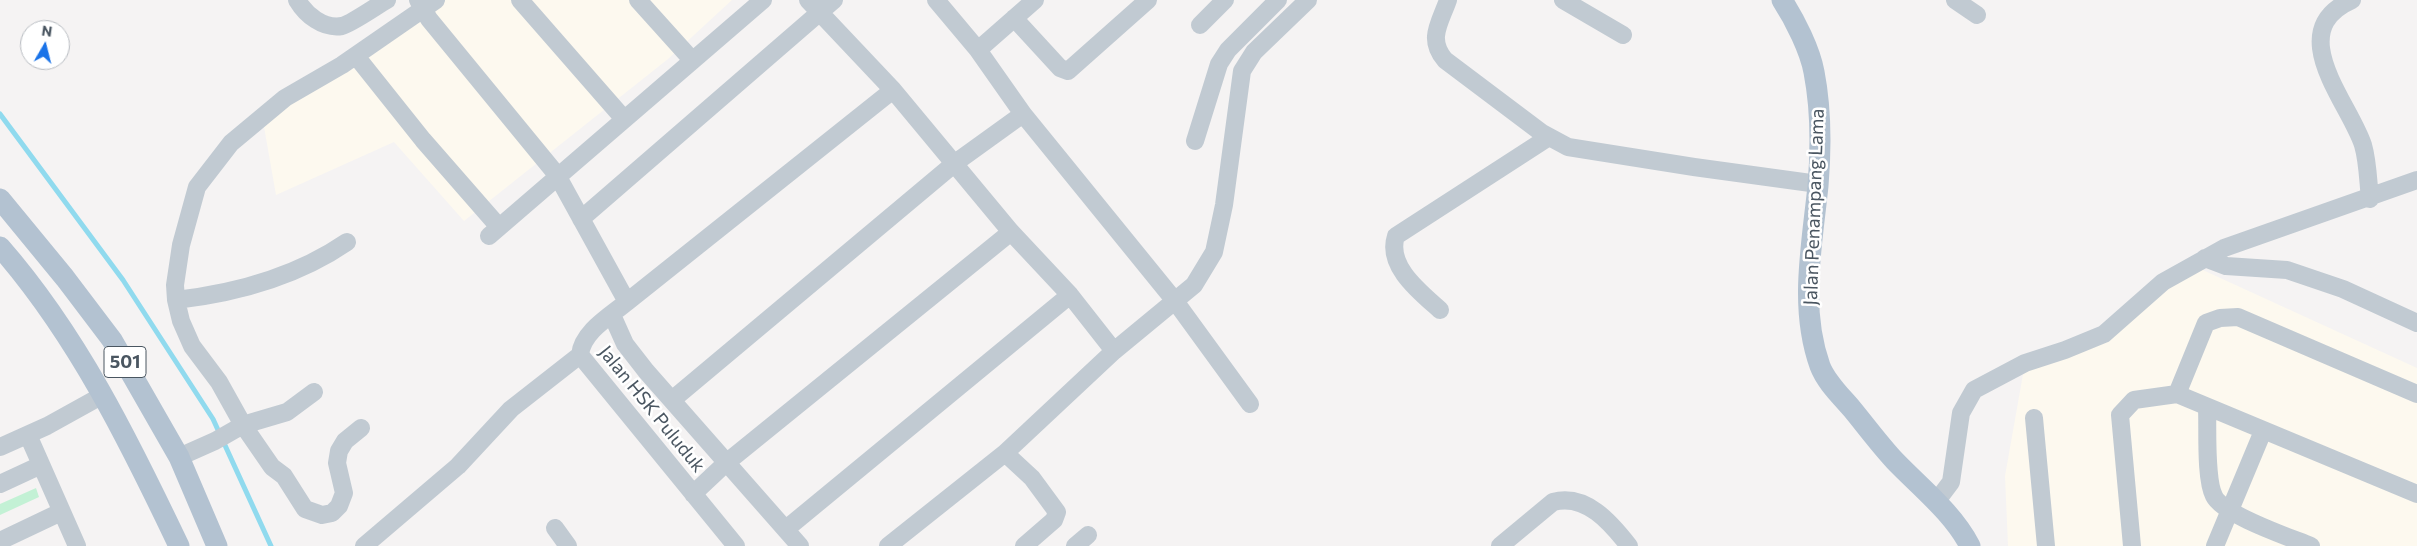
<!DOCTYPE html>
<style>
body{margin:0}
#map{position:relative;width:2417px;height:546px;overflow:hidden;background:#f5f3f3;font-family:Commissioner,sans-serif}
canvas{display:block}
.north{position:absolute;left:20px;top:20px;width:50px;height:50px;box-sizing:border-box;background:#fff;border:1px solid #b7bbc0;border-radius:50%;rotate:8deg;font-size:14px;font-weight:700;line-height:20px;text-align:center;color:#4a5661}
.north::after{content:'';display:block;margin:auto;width:18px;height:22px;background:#1a73e8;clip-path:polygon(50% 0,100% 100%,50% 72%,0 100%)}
</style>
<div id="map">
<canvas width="2417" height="546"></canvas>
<div class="north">N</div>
</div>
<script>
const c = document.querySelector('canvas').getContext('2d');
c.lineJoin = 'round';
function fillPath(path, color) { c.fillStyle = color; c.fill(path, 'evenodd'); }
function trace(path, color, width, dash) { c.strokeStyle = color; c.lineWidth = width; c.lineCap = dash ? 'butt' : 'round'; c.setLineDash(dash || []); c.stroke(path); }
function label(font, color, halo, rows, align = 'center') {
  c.font = font + ' Commissioner,sans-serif'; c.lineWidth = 5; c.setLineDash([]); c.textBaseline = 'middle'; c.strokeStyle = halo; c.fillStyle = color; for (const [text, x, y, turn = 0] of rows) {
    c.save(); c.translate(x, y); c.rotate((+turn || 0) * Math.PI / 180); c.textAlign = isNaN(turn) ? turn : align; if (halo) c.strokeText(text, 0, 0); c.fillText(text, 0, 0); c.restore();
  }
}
fillPath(new Path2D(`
 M440,0H732L668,59L464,221L394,142L276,195L263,121Z
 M2194,266L2417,368V546H2008L2005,476L2025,363L2104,334Z`), '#fdf9ef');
fillPath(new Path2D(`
 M36,488L39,497L0,515V504Z`), '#c3f1d5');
trace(new Path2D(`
 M0,114L123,280L213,419L271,546`), '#90daee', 5);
trace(new Path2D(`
 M297,0C306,15 323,29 342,26C351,24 378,5 387,0
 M418,0L429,19L557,175L627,302
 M520,0L624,119
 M638,0L692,60
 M808,0L893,90L1011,232L1070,295L1114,351
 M936,0L978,50L1023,114L1175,301L1250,404
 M1448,0C1440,23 1427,39 1445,60L1542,133L1568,147L1694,167L1818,184
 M1563,0L1623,35
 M1955,0L1977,15
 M2352,0C2282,31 2349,102 2363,145C2368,162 2368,181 2370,199
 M1014,18L1060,68L1068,71L1148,0
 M1200,25L1225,0
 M978,50L1035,0
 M356,56L423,140L499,227
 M1195,141L1219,64L1228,50L1278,0
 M581,219L834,0
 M489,236L763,0
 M2205,258L2226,266L2287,270L2343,289L2417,323
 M176,300C237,293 296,277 347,242
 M1440,310C1420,292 1386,266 1396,236L1549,137
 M612,315L625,344L646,371L800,546
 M314,392L287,412L243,425L272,467L284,476L305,509L322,515L332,513L339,506L344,493L337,463L339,451L345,441L361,428
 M2177,394L2206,323L2220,318L2238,317L2417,394
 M672,400L955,163L1023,114
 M2207,408C2208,428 2205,479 2214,496C2223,515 2289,537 2311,546
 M2034,418L2046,546
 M28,435L77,546
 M0,447L47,426L103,395
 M1005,453L1032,478L1057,512L1054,520L1024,546
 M179,457L215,441L243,425L219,382L192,346L181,321L176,300L175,285L181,245L197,187L231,143L285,98L342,65L436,0
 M0,484L41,465
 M693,494L726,463L1011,232
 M1936,502L1951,482L1961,413L1974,390L2025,363L2065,350L2104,334L2163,282L2224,248L2417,180
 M555,528L568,546
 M786,529L1070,295
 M0,541L61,512
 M364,546L458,466L511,409L580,355
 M736,546L580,355C582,332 610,316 627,302L893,90
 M888,546L1005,453L1114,351L1194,285L1214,252L1224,205L1242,71L1254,52L1308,0
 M1075,546L1088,535
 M1500,546L1553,502C1586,493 1611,523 1629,546
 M2132,546L2120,415L2134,400L2177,394L2417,494
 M2215,546L2263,431`), '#c1cad2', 18);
trace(new Path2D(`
 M1782,0C1795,20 1810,50 1814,72C1821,108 1821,150 1818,186C1812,245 1799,308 1820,366C1826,382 1841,396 1852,409C1866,426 1880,445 1895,461C1921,488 1953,513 1970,546
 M0,199L65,278L112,340L179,457L217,546
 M0,247C77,335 129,441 179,546`), '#b3c2d1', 21);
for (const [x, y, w] of [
 [125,362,42]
]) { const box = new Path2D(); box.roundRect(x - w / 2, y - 15.5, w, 31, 4); c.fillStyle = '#fff'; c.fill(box); trace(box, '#4a5661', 1); }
label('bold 18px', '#4a5661', null, [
 ["501",125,362]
]);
label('19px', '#4a5661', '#fff', [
 ["Jalan Penampang Lama",1814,207,-88],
 ["Jalan HSK Puluduk",652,409,51]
]);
</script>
